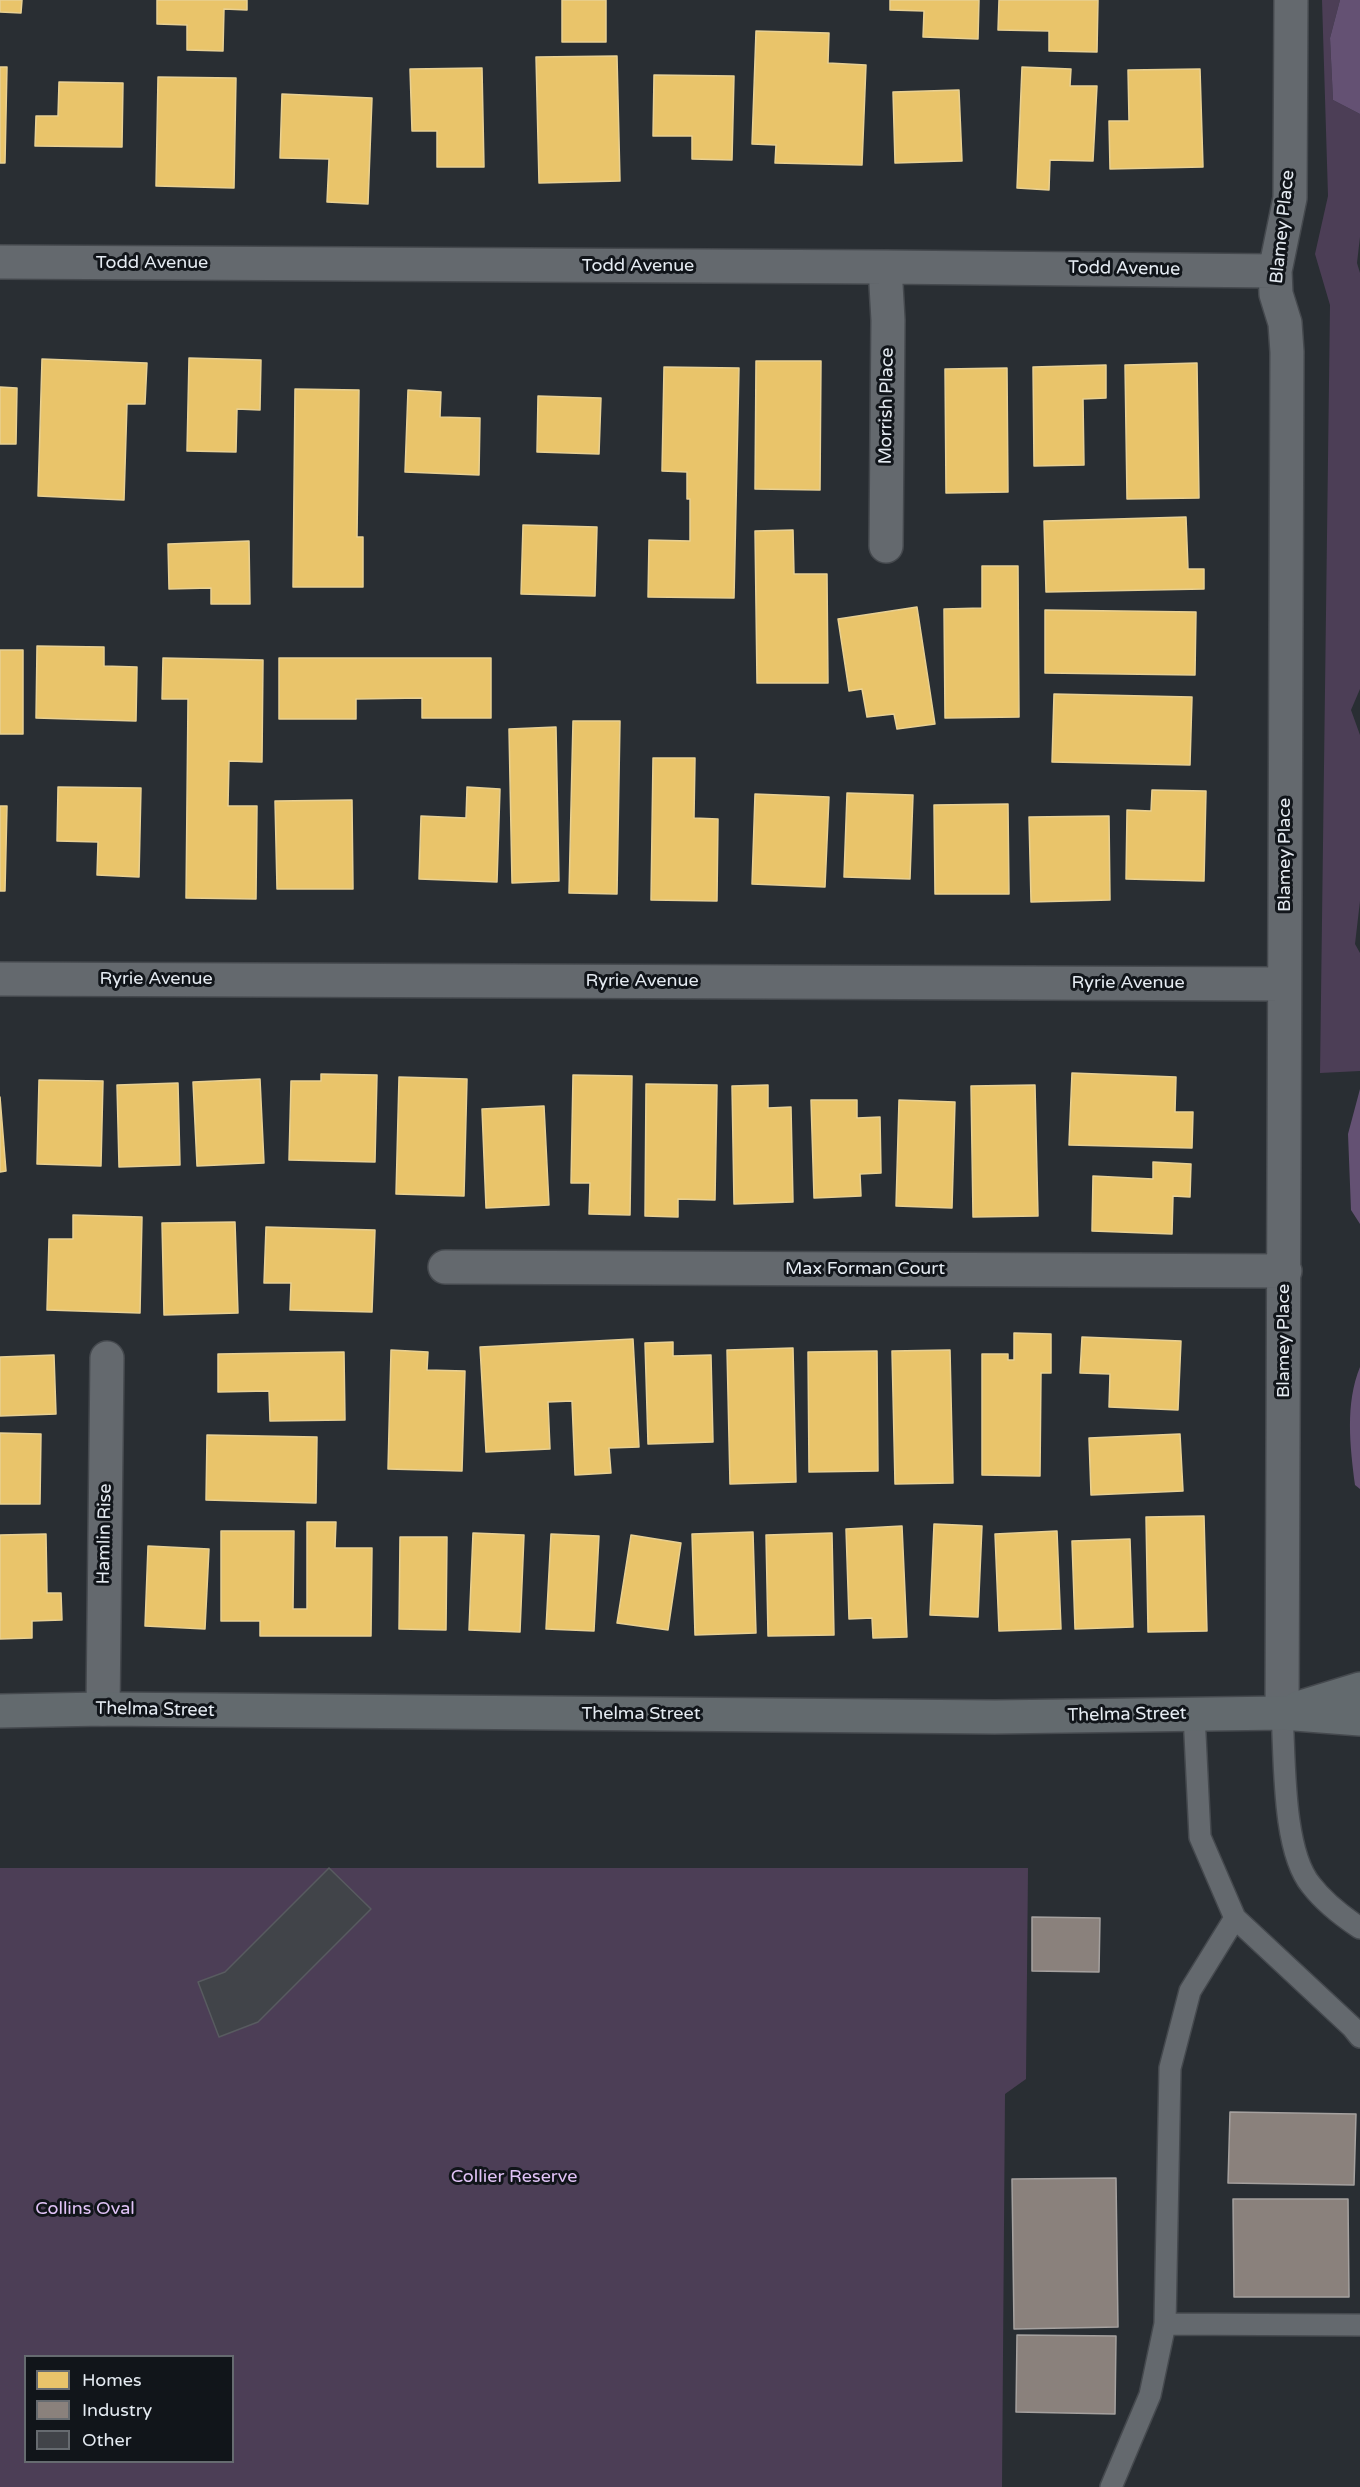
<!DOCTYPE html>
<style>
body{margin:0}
#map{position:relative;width:1360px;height:2487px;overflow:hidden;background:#292e33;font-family:"Varela Round",sans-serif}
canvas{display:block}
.legend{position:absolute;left:24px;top:2355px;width:210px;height:108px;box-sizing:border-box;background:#11151a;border:2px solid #666b70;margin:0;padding:8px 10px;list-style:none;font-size:18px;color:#e5ebf2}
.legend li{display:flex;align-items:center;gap:12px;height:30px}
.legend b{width:30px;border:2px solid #666b70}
</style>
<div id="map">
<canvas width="1360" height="2487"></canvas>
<ul class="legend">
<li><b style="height:16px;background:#e9c46a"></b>Homes</li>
<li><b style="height:16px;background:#8a817c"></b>Industry</li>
<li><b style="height:16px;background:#414449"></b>Other</li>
</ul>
</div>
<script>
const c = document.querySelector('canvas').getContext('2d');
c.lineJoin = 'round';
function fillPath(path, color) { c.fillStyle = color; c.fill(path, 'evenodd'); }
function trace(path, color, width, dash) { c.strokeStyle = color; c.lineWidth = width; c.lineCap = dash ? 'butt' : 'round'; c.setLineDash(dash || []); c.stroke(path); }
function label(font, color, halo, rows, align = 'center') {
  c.font = font + ' "Varela Round",sans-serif'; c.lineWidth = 6; c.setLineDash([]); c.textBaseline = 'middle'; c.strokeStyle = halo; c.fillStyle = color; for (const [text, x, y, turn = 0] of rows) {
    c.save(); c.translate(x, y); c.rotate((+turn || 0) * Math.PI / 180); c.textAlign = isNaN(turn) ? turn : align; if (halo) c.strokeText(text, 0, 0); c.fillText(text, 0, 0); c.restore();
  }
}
fillPath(new Path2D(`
 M1322,0H1340L1330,38L1333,100L1360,114V237L1357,263L1360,273V689L1351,710L1360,735V901L1355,944L1360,953V1071L1320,1073L1330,305L1315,254L1328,196Z
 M0,1868H1028L1026,2079L1005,2094L1002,2487H0ZM26,2356H232V2462H26Z`), '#4c3e56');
fillPath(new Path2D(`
 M1340,0H1360V114L1333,100L1330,38Z
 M1360,1089V1224L1351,1210L1348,1134Z
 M1360,1367V1489L1355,1485C1350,1446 1345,1404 1360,1367Z`), '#645173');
const homes = new Path2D(`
 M0,0H22L21,13L0,12Z
 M157,0H247V10L224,9L223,51L187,50V25L157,24Z
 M562,0H606V42H562Z
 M890,0H979L978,39L923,37L924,11L890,10Z
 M999,0H1098L1097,52L1049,51V31L998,30Z
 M756,31L829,33L828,63L866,65L862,165L775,163L776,145L752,144Z
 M617,56L620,181L539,183L536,57Z
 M0,67H7L5,163H0Z
 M1022,67L1071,69L1070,86H1097L1093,161L1050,160L1049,190L1017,188Z
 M482,68L484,167H437V131H412L410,69Z
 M1200,69L1203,167L1110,169L1109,121H1129L1128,70Z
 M654,75L734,76L732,160L692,159V136H653Z
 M158,77L236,78L234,188L156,186Z
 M59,82L123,83L122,147L35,146L36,116H58Z
 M959,90L962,161L895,163L893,92Z
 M282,94L372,98L368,204L327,202L329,159L280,158Z
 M189,358L261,360L260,410L237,409L236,452L187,451Z
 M42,359L147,363L145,404H127L124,500L38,496Z
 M756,361H821L820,490L755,489Z
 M1197,363L1199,498L1127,499L1125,365Z
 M1106,365V398L1083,399L1084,465L1034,466L1033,367Z
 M664,367L739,368L734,598L648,597L649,540L690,541V499H687V472L662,471Z
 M1007,368L1008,492L946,493L945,369Z
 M0,387L17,388L16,444H0Z
 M295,389L359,390L357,537H363V587H293Z
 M408,390L441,392L440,417L480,418L479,475L405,472Z
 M538,396L601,398L599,454L537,452Z
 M1186,517L1188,569H1204V589L1046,592L1044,521Z
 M523,525L597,527L595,596L521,594Z
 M793,530L794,574H827L828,683H757L755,531Z
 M249,541L250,604H211V588L169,589L168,544Z
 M982,566H1018L1019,717L945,718L944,609L982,608Z
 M917,607L935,724L897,729L894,714L867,717L862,689L849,691L838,619Z
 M1045,610L1196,612L1195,675L1045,673Z
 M37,646L104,647V666L137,667L136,721L36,718Z
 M0,650H23V734H0Z
 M163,658L263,660L262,762L229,761L228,806H257L256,899L186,898L188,699H162Z
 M279,658H491V718H422V698L356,699V719H279Z
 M1054,694L1192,697L1190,765L1052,762Z
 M573,721H620L617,894L569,893Z
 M556,727L559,881L512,883L509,729Z
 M653,758H695L694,818L718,819L717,901L651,900Z
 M58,787L141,788L139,877L97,875L98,842L57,841Z
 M467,787L500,789L497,882L419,879L421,816L466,818Z
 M1152,790L1206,791L1204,881L1126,879L1127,810L1151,811Z
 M847,793L913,795L910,879L844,877Z
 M755,794L829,797L825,887L752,884Z
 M352,800L353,889H277L275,801Z
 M1008,804L1009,894H935L934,805Z
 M0,806H7L5,891H0Z
 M1109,816L1110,900L1031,902L1029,817Z
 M1072,1073L1176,1077L1175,1112H1193L1192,1148L1069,1145Z
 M321,1074L377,1075L375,1162L289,1160L291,1081H321Z
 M573,1075L632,1076L630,1215L589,1214L590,1183H571Z
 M399,1077L467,1079L464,1196L396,1194Z
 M260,1079L264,1163L197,1166L193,1082Z
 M39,1080L103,1081L101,1166L37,1164Z
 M178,1083L180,1165L119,1167L117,1085Z
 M646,1084L717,1085L715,1200L678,1199V1217L645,1216Z
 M768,1085V1108L791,1107L793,1202L734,1204L732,1086Z
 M1035,1085L1038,1216L973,1217L971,1086Z
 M0,1097L6,1171L0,1172Z
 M811,1100H857V1118L880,1117L881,1173L860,1174L861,1196L814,1198Z
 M899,1100L955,1102L952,1208L896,1206Z
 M544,1106L549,1205L486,1208L482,1109Z
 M1153,1162L1191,1164L1190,1197L1173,1196L1172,1234L1092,1231L1093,1176L1153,1179Z
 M73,1215L142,1217L140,1313L47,1310L49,1239H73Z
 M235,1222L238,1313L164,1315L162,1223Z
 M266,1227L375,1230L372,1312L290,1310L291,1283H264Z
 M1014,1333L1051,1334V1373H1041L1040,1476L982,1475V1354H1008V1360H1014Z
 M1082,1337L1181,1341L1178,1410L1109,1407L1110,1374L1080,1373Z
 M633,1339L639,1447L609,1448L611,1473L575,1475L572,1401L548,1402L550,1449L486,1452L480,1347Z
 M673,1342V1356L711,1355L713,1442L648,1444L645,1343Z
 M793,1348L796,1482L730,1484L727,1350Z
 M391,1350L428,1352L427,1370L465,1371L462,1471L388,1469Z
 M950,1350L953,1483L895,1484L892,1351Z
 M877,1351L878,1471L809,1472L808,1352Z
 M344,1352L345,1420L270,1421L269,1391L218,1392V1354Z
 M54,1355L56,1414L0,1416V1357Z
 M0,1433L41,1434L40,1504H0Z
 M1180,1434L1183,1491L1091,1495L1089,1438Z
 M207,1435L317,1437L316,1503L206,1500Z
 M1204,1516L1207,1631L1148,1632L1146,1517Z
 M307,1522H336L335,1548H372L371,1636H260V1621H221V1531H294L293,1609H307Z
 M934,1524L982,1526L978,1617L930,1615Z
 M902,1526L907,1637L873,1638L872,1618L849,1619L846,1529Z
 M1057,1531L1061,1629L999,1631L995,1534Z
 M753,1532L756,1633L695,1635L692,1534Z
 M473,1533L524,1535L520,1632L469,1630Z
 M832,1533L834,1635L768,1636L766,1535Z
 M46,1534L47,1593H61L62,1620L32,1621V1638L0,1639V1535Z
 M551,1534L599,1536L594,1631L546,1629Z
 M631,1535L681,1543L668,1630L617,1623Z
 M400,1537H447L446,1630L399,1629Z
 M1130,1539L1133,1627L1075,1629L1072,1541Z
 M148,1546L209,1549L205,1629L145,1626Z`);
fillPath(homes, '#e9c46a');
trace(homes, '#e8d093', 1.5);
const industry = new Path2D(`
 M1032,1917L1100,1918L1099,1972L1032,1971Z
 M1230,2112L1356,2114L1354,2185L1228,2183Z
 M1116,2178L1118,2327L1014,2329L1012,2179Z
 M1233,2199H1348L1349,2297H1234Z
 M1017,2335L1116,2336L1115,2414L1016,2412Z`);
fillPath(industry, '#8a817c');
trace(industry, '#a5a19f', 1.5);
const building = new Path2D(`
 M329,1868L371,1909L258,2022L219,2037L198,1982L225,1972Z`);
fillPath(building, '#414449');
trace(building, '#585b60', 1.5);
const service = new Path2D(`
 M1282,1713C1285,1758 1282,1850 1311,1885C1324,1902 1342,1916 1360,1928
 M1194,1714L1200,1837L1235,1918L1352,2027L1360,2037
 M1165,2324L1360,2325
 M1111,2487L1150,2395L1165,2324L1170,2068L1190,1991L1235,1918`);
const minor = new Path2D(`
 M0,262L885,267L1275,271
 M885,267L888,320L886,546
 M0,979L1284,984
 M445,1267L1285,1271
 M103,1709L107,1358
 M1282,1713L1287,352L1285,323L1276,294L1275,271L1290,198L1291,0`);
const secondary = new Path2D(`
 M1298,1708L1360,1689
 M0,1711L103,1709L995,1717L1282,1713L1360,1719`);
trace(service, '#45494e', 24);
trace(minor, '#45494e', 36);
trace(secondary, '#45494e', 36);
trace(service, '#64696e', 21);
trace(minor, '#64696e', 33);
trace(secondary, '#636a6e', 33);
label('18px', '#e5ebf2', '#11151a', [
 ["Blamey Place",1283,227,-84],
 ["Todd Avenue",152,263],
 ["Todd Avenue",638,266],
 ["Todd Avenue",1124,269,1],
 ["Morrish Place",887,406,-89],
 ["Blamey Place",1285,855,-90],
 ["Ryrie Avenue",156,979],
 ["Ryrie Avenue",642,981],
 ["Ryrie Avenue",1128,983],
 ["Max Forman Court",865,1269],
 ["Blamey Place",1284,1341,-90],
 ["Hamlin Rise",105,1534,-89],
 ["Thelma Street",155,1710,1],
 ["Thelma Street",641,1714],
 ["Thelma Street",1127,1715,-1]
]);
label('18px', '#e1c3f7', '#11151a', [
 ["Collier Reserve",514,2177],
 ["Collins Oval",85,2209]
]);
</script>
